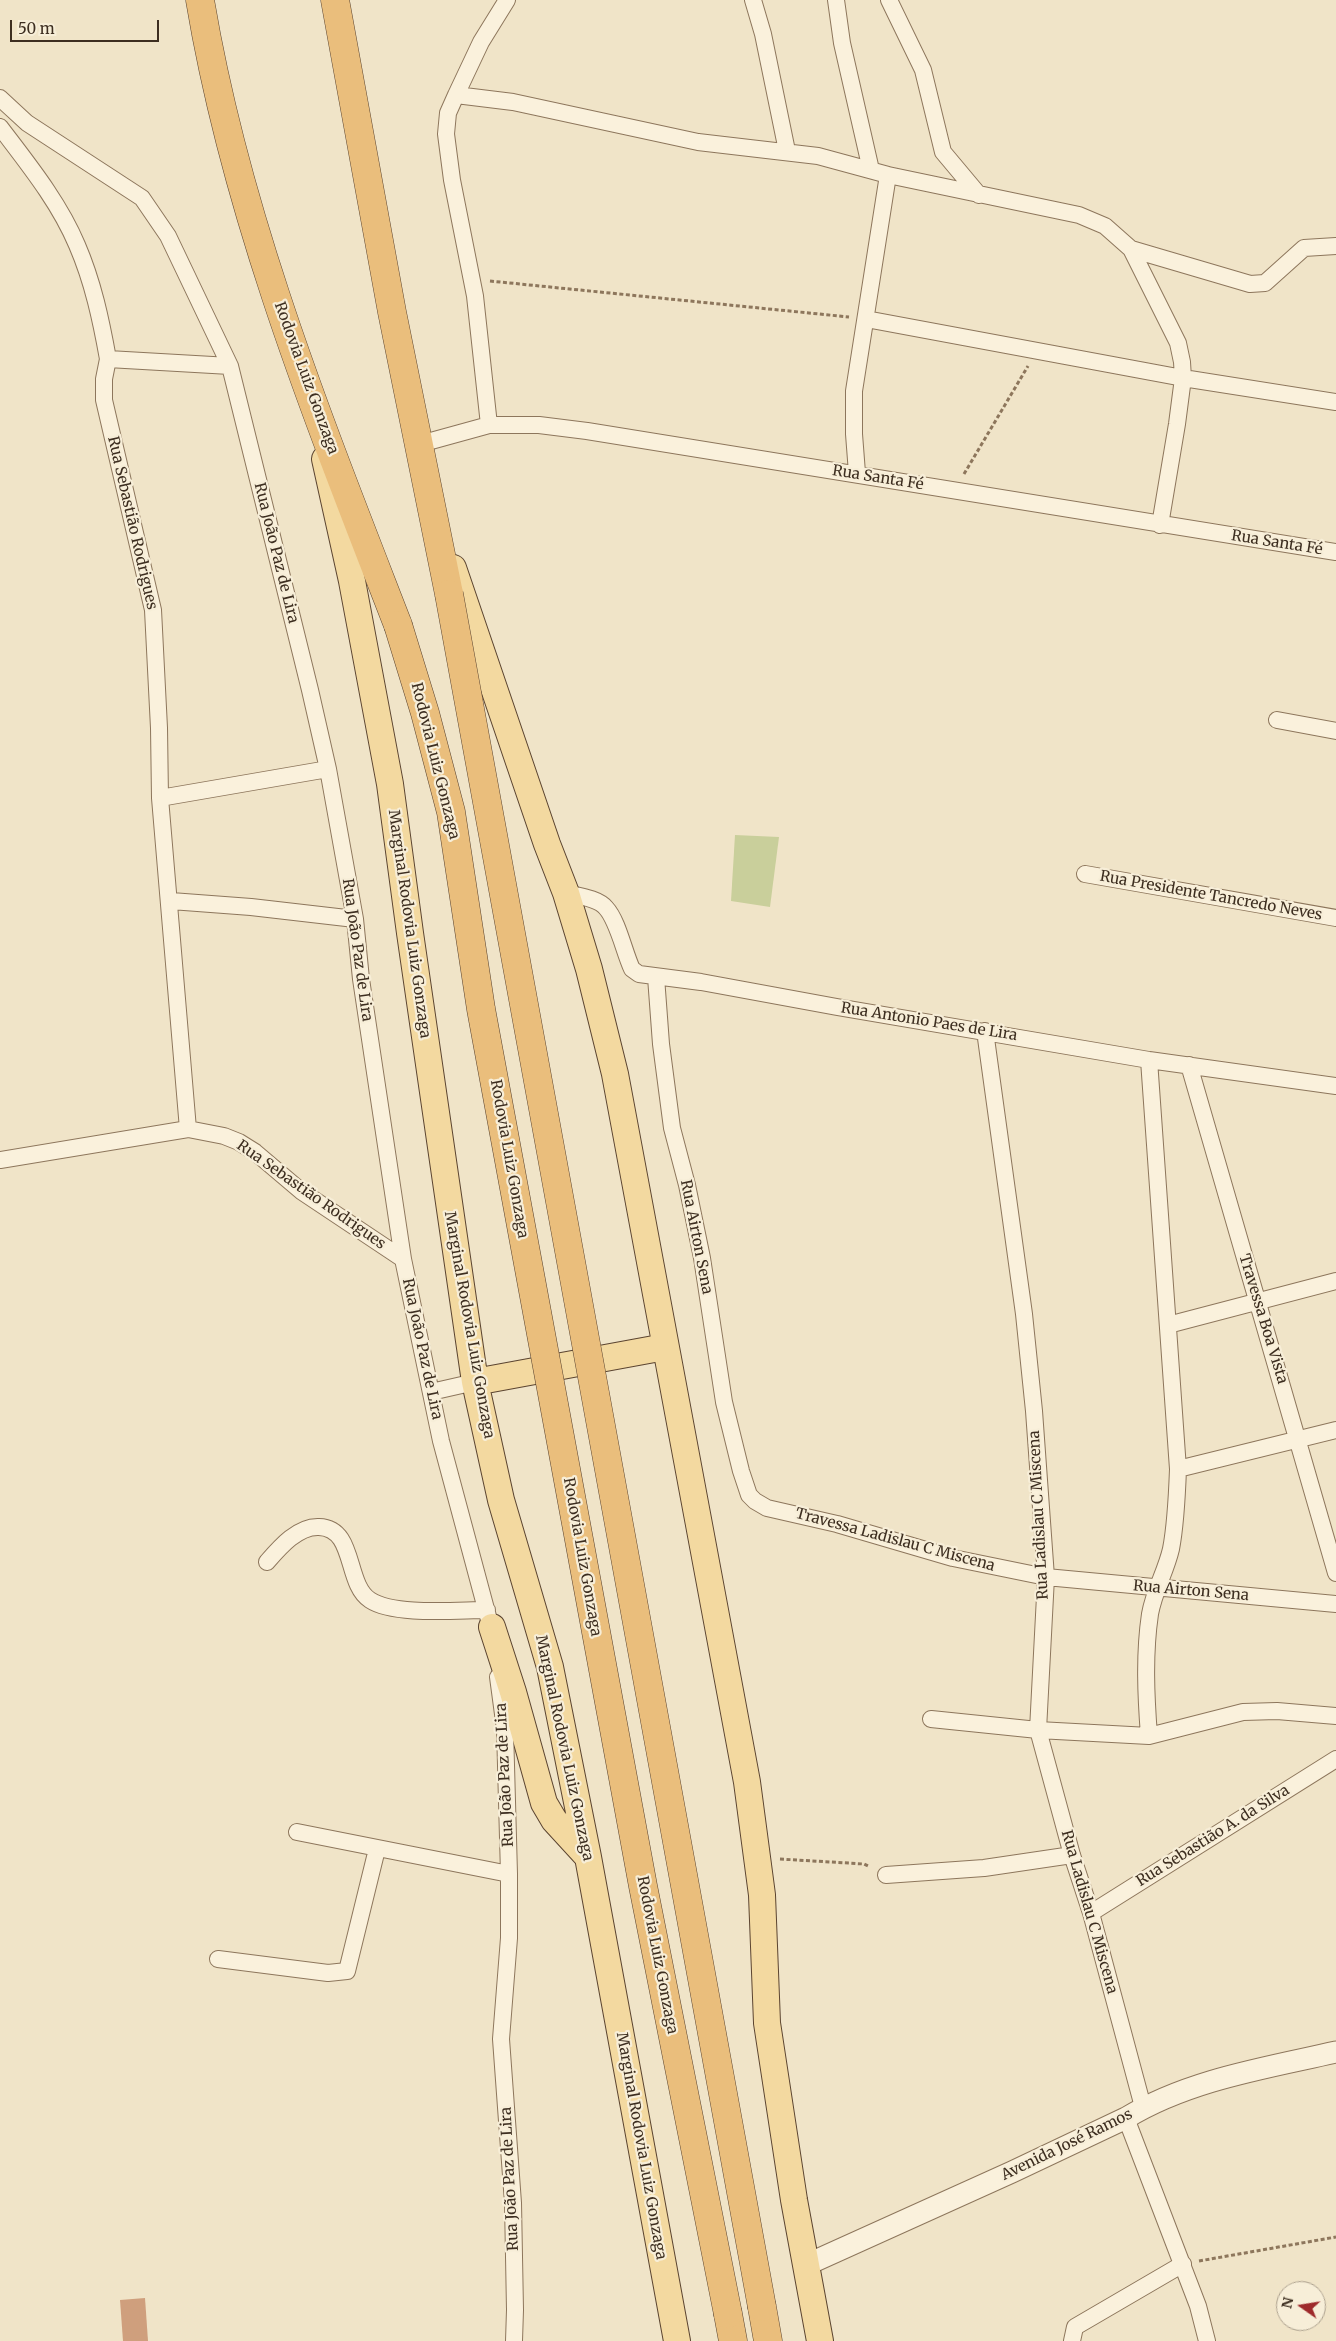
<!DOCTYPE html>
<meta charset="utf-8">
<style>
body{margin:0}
#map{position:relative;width:1336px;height:2341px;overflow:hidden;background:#f0e4c8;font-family:Merriweather,serif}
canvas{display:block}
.north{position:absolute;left:1276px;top:2281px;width:50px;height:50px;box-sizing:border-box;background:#f7eed8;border:1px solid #ada18e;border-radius:50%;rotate:283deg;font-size:14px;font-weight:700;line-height:20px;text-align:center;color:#3d2e20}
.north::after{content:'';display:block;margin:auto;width:18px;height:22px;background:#9e2a2b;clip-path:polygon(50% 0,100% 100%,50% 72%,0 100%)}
.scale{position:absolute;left:10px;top:20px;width:149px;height:22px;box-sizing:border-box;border:2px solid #3d2e20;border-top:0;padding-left:6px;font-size:15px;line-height:18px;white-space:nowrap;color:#3d2e20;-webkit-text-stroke:4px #f7eed8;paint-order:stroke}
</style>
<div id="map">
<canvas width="1336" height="2341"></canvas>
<div class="north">N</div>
<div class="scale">50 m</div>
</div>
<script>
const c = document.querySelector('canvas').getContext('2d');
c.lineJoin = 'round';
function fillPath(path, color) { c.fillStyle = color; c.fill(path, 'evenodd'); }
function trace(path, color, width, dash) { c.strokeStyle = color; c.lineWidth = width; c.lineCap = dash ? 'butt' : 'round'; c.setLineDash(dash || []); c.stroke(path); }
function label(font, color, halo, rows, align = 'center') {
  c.font = font + ' Merriweather,serif'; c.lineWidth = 4.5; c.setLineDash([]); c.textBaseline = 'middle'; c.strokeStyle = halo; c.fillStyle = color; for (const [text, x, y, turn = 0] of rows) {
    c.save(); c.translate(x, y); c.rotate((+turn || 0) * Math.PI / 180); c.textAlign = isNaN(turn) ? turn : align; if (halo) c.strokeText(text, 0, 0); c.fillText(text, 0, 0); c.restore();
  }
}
fillPath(new Path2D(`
 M735,835L779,837L770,907L731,901Z`), '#c9cf9b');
fillPath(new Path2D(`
 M145,2298L148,2341H123L120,2300Z`), '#cf9f7d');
const minor = new Path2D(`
 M753,0L763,34L787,151
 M836,0L842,43L871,170
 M889,0L923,70L943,152L979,195
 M456,95L513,102L698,142L818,156L888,175
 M0,98L27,123L142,198L168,236L230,366L310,690L328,769L355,919L361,979L403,1259L441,1441L493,1635
 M0,127C28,164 59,202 77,245C93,282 101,320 108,359
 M1131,249L1250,284L1265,283L1304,248L1336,246
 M866,319L1183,378L1336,402
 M489,425L475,296L452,180L446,134L448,113L456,95L481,42L507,0
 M420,444L489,425H539L587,431L1336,552
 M857,473L854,434V391L888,175L1079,215L1105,226L1131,249L1178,343L1182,362L1183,378L1177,424L1160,525
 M1277,720L1336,731
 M160,798L328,769
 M1085,874L1336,918
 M566,893C578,896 598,898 606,908C618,921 624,952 632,969L639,974L701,982L837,1007L1149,1060L1336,1086
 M171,901L251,907L355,919
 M656,977L661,1044L672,1128L687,1185L702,1258L724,1402L741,1471L749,1495L755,1501L767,1508L837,1524L953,1558L1046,1577L1336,1604
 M985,1031L1024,1314L1034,1411L1046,1577L1038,1730L1072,1855L1091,1913L1143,2107
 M1149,1060L1178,1469C1177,1496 1176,1523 1171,1549C1166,1571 1154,1591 1150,1614C1144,1655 1146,1696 1149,1736
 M1189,1065L1336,1573
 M188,1129L160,798L159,728L153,610L104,400V379L108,359L230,366
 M0,1160L188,1129L224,1136L239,1142L255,1152L301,1191L403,1259
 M1168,1325L1336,1281
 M431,1392L475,1382
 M1178,1469L1336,1430
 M267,1562C280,1547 298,1526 319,1527C356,1528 345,1584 370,1600C394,1616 457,1610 487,1610
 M498,1677L505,1729L509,1874V1938L501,2039L513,2203L515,2310L514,2341
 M931,1719L1038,1730L1149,1736L1243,1712L1277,1711L1336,1716
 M297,1832L509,1874
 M886,1875L984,1868L1072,1855
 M1091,1913L1336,1759
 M218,1959L328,1973L347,1971L377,1849
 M1126,2118L1198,2306L1207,2341
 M1072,2341L1075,2327L1183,2264`);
const tertiary = new Path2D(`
 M806,2265L1012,2172L1126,2118C1188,2080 1265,2068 1336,2052`);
const primary = new Path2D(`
 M325,459L352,581L390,784L410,933L475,1382L501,1500L550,1667L588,1857L677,2341
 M453,568L547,844L566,893L589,969L615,1074L747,1782L762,1895L767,2023L794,2200L820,2341
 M475,1382L665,1347
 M492,1627L513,1692L544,1803L554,1820L587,1856`);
const trunk = new Path2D(`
 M200,0C236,216 319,421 398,625
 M335,0L392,312L449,594
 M762,2307L768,2341
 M728,2314L733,2341`);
trace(minor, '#8d765c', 18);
trace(tertiary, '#8d765c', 23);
trace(primary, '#5b4430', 28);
trace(trunk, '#5b4430', 29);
trace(new Path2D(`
 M490,281L849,317
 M964,474L1028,366
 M780,1859L864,1864L870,1867
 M1199,2261L1336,2237`), '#8d765c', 3, [4, 2.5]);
trace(minor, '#faf1dc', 16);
trace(tertiary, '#faf1dc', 21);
trace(primary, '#f3d9a0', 26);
trace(trunk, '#eabe7c', 28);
const trunkBridge = new Path2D(`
 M449,594L762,2307
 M398,625L425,713L451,812L481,1009L643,1886L728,2314`);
trace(trunkBridge, '#5b4430', 29, []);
trace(trunkBridge, '#eabe7c', 28);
label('15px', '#3d2e20', '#f7eed8', [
 ["Rodovia Luiz Gonzaga",306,378,70],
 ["Rua Santa Fé",878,478,9],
 ["Rua Sebastião Rodrigues",132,523,77],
 ["Rua Santa Fé",1277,543,9],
 ["Rua João Paz de Lira",276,553,76],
 ["Rodovia Luiz Gonzaga",435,761,76],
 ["Rua Presidente Tancredo Neves",1211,896,10],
 ["Marginal Rodovia Luiz Gonzaga",409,924,82],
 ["Rua João Paz de Lira",357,950,82],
 ["Rua Antonio Paes de Lira",929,1022,9],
 ["Rodovia Luiz Gonzaga",509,1159,80],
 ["Rua Sebastião Rodrigues",311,1195,35],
 ["Rua Airton Sena",696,1237,79],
 ["Travessa Boa Vista",1263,1319,73],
 ["Marginal Rodovia Luiz Gonzaga",469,1325,80],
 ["Rua João Paz de Lira",422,1349,78],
 ["Rua Ladislau C Miscena",1039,1515,-93],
 ["Travessa Ladislau C Miscena",895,1540,15],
 ["Rodovia Luiz Gonzaga",582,1557,80],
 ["Rua Airton Sena",1191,1591,5],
 ["Marginal Rodovia Luiz Gonzaga",564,1748,78],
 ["Rua João Paz de Lira",505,1775,-93],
 ["Rua Sebastião A. da Silva",1213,1836,-32],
 ["Rua Ladislau C Miscena",1089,1912,74],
 ["Rodovia Luiz Gonzaga",657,1955,79],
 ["Avenida José Ramos",1067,2145,-26],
 ["Marginal Rodovia Luiz Gonzaga",641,2146,80],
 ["Rua João Paz de Lira",510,2179,-93]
]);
</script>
